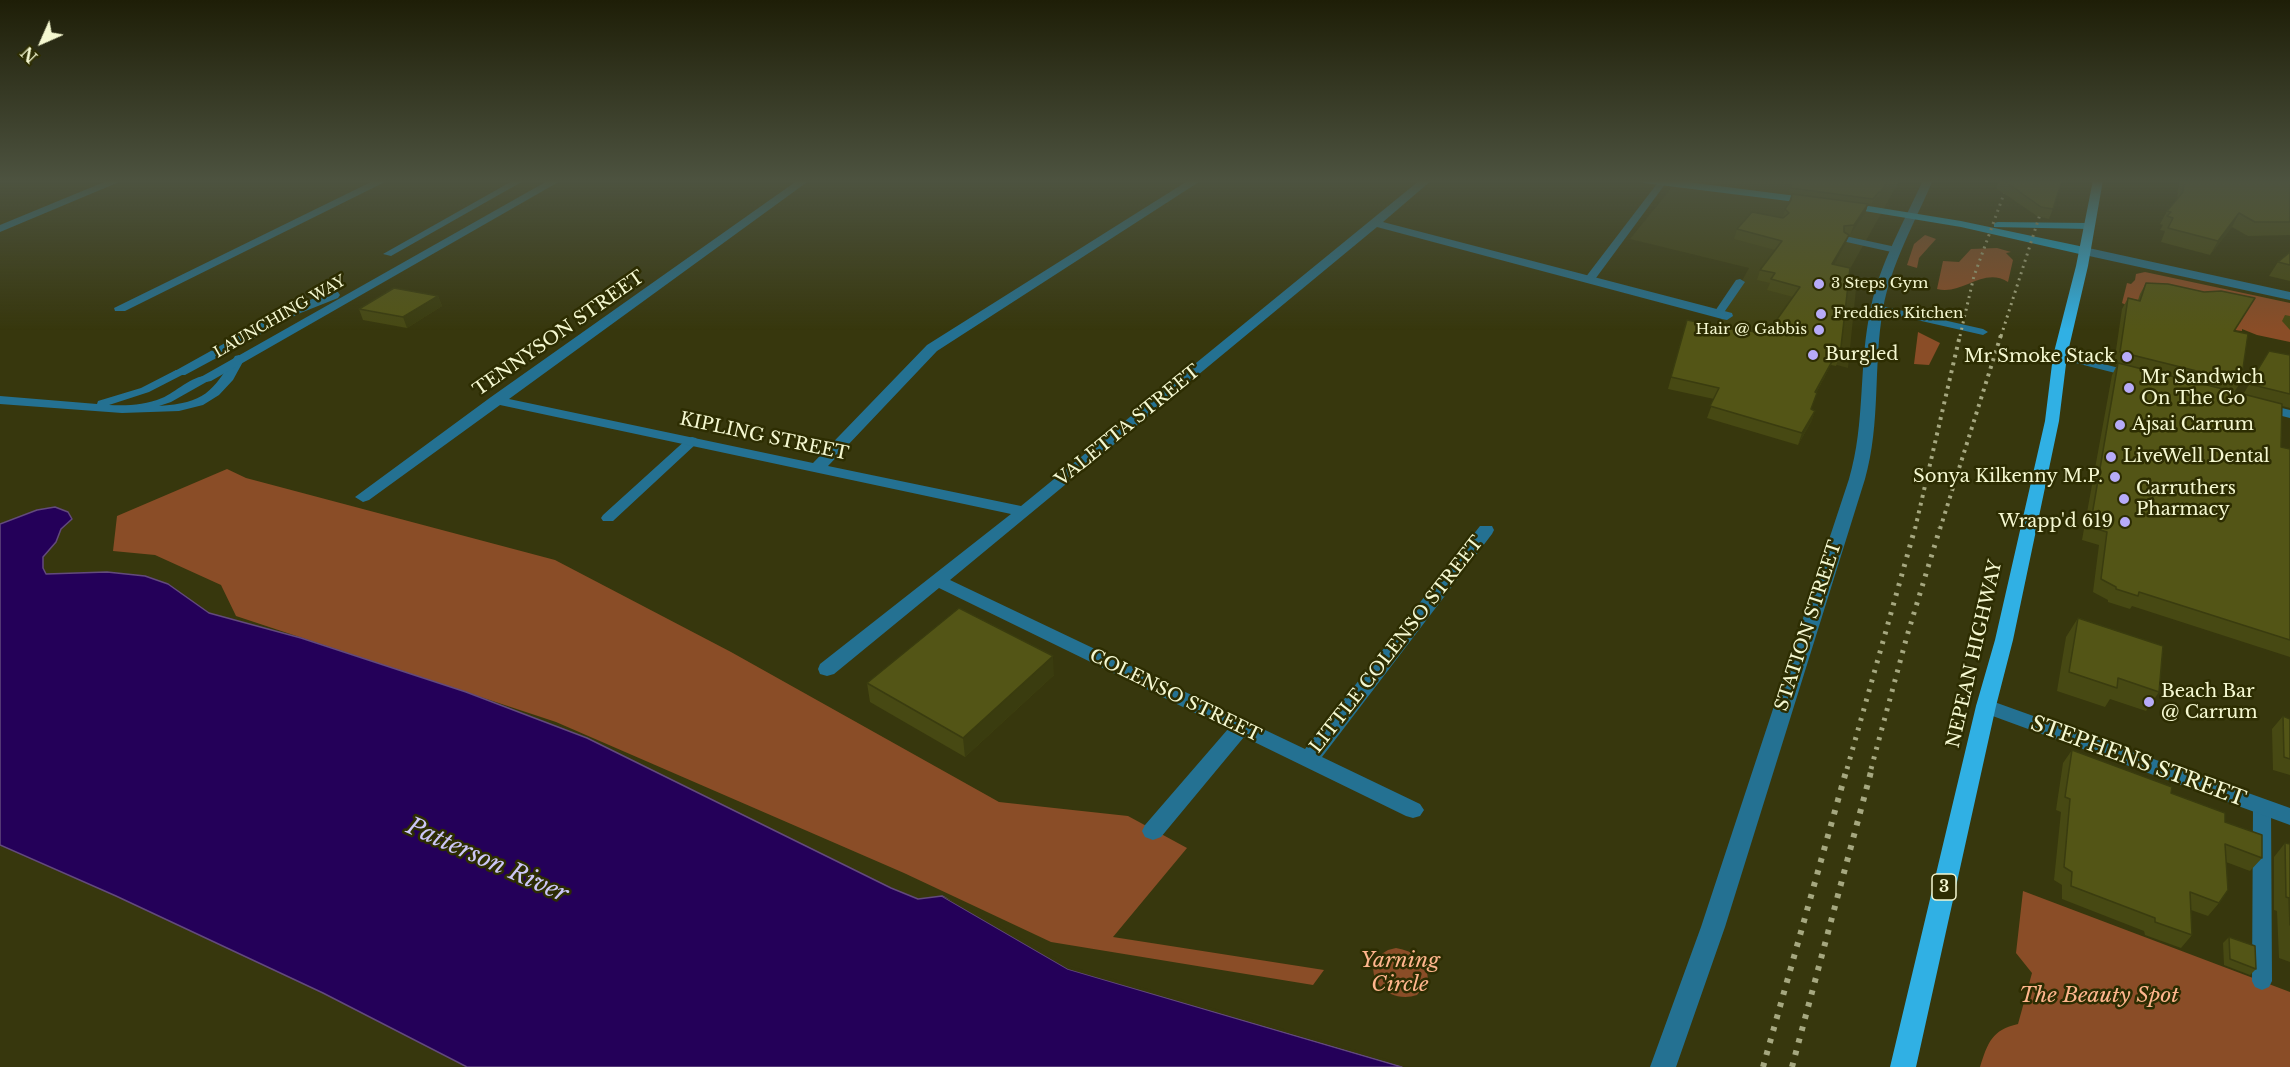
<!DOCTYPE html>
<style>
body{margin:0}
#map{position:relative;width:2290px;height:1067px;overflow:hidden;background:#37370d;font-family:"Libre Baskerville",serif}
canvas{display:block}
.north{position:absolute;left:12px;top:12px;width:60px;height:60px;-webkit-text-stroke:4px #2d2d02;paint-order:stroke;rotate:225deg;font-size:16px;font-weight:700;line-height:24px;text-align:center;color:#f5f8d1}
.north::after{content:'';display:block;margin:auto;width:21px;height:27px;background:#f5f8d1;clip-path:polygon(50% 0,100% 100%,50% 72%,0 100%)}
</style>
<div id="map">
<canvas width="2290" height="1067"></canvas>
<div class="north">N</div>
</div>
<script>
const c = document.querySelector('canvas').getContext('2d');
c.lineJoin = 'round';
function fillPath(path, color) { c.fillStyle = color; c.fill(path, 'evenodd'); }
function trace(path, color, width, dash) { c.strokeStyle = color; c.lineWidth = width; c.lineCap = dash ? 'butt' : 'round'; c.setLineDash(dash || []); c.stroke(path); }
function label(font, color, halo, rows, align = 'center') {
  c.font = font + ' "Libre Baskerville",serif'; c.lineWidth = 5; c.setLineDash([]); c.textBaseline = 'middle'; c.strokeStyle = halo; c.fillStyle = color; for (const [text, x, y, turn = 0] of rows) {
    c.save(); c.translate(x, y); c.rotate((+turn || 0) * Math.PI / 180); c.textAlign = isNaN(turn) ? turn : align; if (halo) c.strokeText(text, 0, 0); c.fillText(text, 0, 0); c.restore();
  }
}
fillPath(new Path2D(`
 M1675,180H1900L1846,276L1857,279L1848,368L1714,332L1749,268L1630,239L1669,191Z`), '#404111');
fillPath(new Path2D(`
 M1925,235L1936,239L1919,258L1917,268L1907,265L1914,244Z
 M1997,248L2011,252L2006,253L2013,260L2008,282C1983,266 1962,296 1937,289L1943,261L1959,262L1971,249Z
 M2145,272L2290,303V342L2257,335L2242,329V331L2235,330L2126,305L2122,303L2127,283L2131,284L2135,280L2136,274Z
 M1918,332L1940,343L1929,365L1914,364Z
 M227,469L246,478L555,560L731,652L999,802L1128,816L1187,848L1113,937L1324,970L1313,985L1051,942L904,873L556,722L236,616L221,585L155,555L113,551L117,516Z
 M2023,891L2290,992V1067H1980C1988,1042 1992,1030 2018,1024L2032,973L2016,953Z
 M1396,948C1414,951 1428,961 1428,981L1417,995C1393,1003 1366,985 1375,958L1388,950Z`), '#8a4d27');
const water = new Path2D(`
 M55,507L68,512L72,519L61,529L56,542L43,557V568L46,574L107,572L145,576L168,584L209,613L301,638L466,692L587,738L891,888L918,899L942,896L1068,969L1402,1067H467L323,993L116,896L0,845V524L37,510Z`);
fillPath(water, '#240059');
trace(water, '#634a7d', 1.5);
fillPath(new Path2D(`
 M942,896L971,909L1069,966L1403,1064L1405,1067L1068,969Z`), '#37370d');
fillPath(new Path2D(`
 M514,180H525L391,256L383,254Z
 M1659,181L1666,183L1593,282H1585V278Z
 M1845,236L1896,247L1901,250L1896,253L1842,241V237Z
 M1740,279L1745,282L1723,314L1722,316H1714L1713,314L1736,280Z
 M1877,305L1983,329L1988,332L1983,335L1873,310L1872,308Z
 M2060,353L2135,372L2137,374L2131,377L2056,358V354Z
 M239,355L245,358L233,380L219,395L203,405L179,411L122,413L0,404V396L97,404L98,401L141,388L176,370H184V374L149,392L109,405C127,406 145,405 162,398C176,392 195,373 210,376V380L171,402L159,406C205,403 212,392 235,356Z
 M2266,404L2290,410V418L2262,411L2260,408L2262,405Z
 M692,437L696,438L698,441L696,444L613,521H603L601,518L603,515L688,438Z
 M2262,800L2268,802L2271,807L2272,981L2269,987L2262,990L2255,987L2252,981L2253,807L2256,802Z`), '#247192');
fillPath(new Path2D(`
 M109,180H124L0,232V225Z
 M375,180H389L125,311H115L114,308Z
 M549,180H562L211,381L206,382L199,378Z
 M798,180H810L509,399L813,463L927,345L1189,180H1202L937,351L828,466L1021,506L1420,180H1432L1383,222L1732,313L1733,316L1727,320L1722,319L1377,227L950,580L1305,749L1480,526H1492L1494,530L1492,534L1322,757L1420,804L1424,810L1420,816L1413,818L1406,816L1244,737L1161,837L1153,840L1145,837L1142,831L1145,825L1228,729L939,588L834,674L827,676L820,674L818,669L820,664L1011,514L500,405L369,500L363,502L355,497L491,397Z
 M2084,247L2290,292V300L2080,254V248Z
 M334,291L338,292L340,295L338,298L298,314L185,375H175L173,372L288,308Z
 M1986,699L2290,808V825L1979,711L1976,706L1979,701Z`), '#247192');
fillPath(new Path2D(`
 M1923,180H1933C1915,222 1891,264 1883,309C1873,366 1881,423 1865,479L1725,927L1676,1067H1650L1701,927L1849,479C1866,422 1858,365 1871,307C1880,263 1904,222 1923,180Z`), '#247192');
fillPath(new Path2D(`
 M1639,180H1672L1812,198L1817,201L1812,204L1644,183Z
 M1844,202L1961,221L2084,247L2090,251L2084,255L1961,227L1840,207L1838,205Z
 M1998,222L2089,223L2095,226L2089,229L1994,227V223Z`), '#10a7dd');
fillPath(new Path2D(`
 M2093,180H2103L2088,266L2067,356L2059,421L2013,640L1996,706L1916,1067H1890L1976,706L1995,640L2045,421L2053,356L2076,266Z`), '#30b0e4');
trace(new Path2D(`
 M1960,336L1974,276L2009,180
 M2001,336L2051,180`), '#a6a880', 3, [2, 4.5]);
trace(new Path2D(`
 M1915,529L1960,335
 M1940,529L2001,335`), '#a6a880', 4, [3, 5]);
trace(new Path2D(`
 M1847,769L1915,528
 M1871,769L1907,636L1940,528`), '#a6a880', 5, [3, 7]);
trace(new Path2D(`
 M1763,1067L1847,768
 M1792,1067L1872,768`), '#a6a880', 6, [4.5, 8]);
fillPath(new Path2D(`
 M1791,180H1889L1879,197H1877L1871,204L1789,193Z
 M1999,180H2062L2053,209L2049,219L2037,216L1996,188Z
 M2179,180H2290V235L2248,236L2232,227L2210,255L2161,242L2165,231L2160,230L2163,225L2160,224L2167,211L2177,199Z
 M1792,194L1868,204L1865,214L1850,235H1848L1845,245L1834,264L1840,355L1836,366L1831,365L1816,393L1811,409L1815,411L1811,422L1798,445L1707,418L1714,399L1668,389L1687,320L1766,335L1793,297L1767,290L1770,283L1757,280L1760,270L1775,250L1734,239L1737,229L1782,218Z
 M2290,252V281L2269,276L2278,262Z
 M2146,283L2204,292L2255,298L2234,331L2241,382L2234,392L2238,403L2269,351L2290,355V408L2282,406L2281,447L2290,449V657L2132,606L2130,609L2108,602V600L2093,592L2099,545L2082,540L2112,375L2117,365L2114,364L2122,309L2128,298L2138,300L2140,294Z
 M438,296L442,306L407,328L363,320L359,309Z
 M2285,315L2290,316V330L2282,321Z
 M2078,618L2159,692L2146,711L2110,699L2105,707L2057,691L2066,637Z
 M1054,675L965,757L870,702L867,683Z
 M2283,716L2290,719V775L2273,770L2272,729Z
 M2072,750L2171,793L2225,822L2262,858L2250,871L2226,862L2219,903L2208,916L2191,910L2192,935L2181,948L2145,935L2144,931L2062,899V885L2054,880L2061,812L2056,810L2063,763Z
 M2285,843L2290,844V962L2279,958L2277,911L2274,910V857Z
 M2229,937L2256,969L2250,975L2224,965L2223,943Z`), '#474913');
fillPath(new Path2D(`
 M1868,204L1865,214L1850,235L1854,225Z
 M2239,213L2232,227L2210,255L2218,241Z
 M1849,235L1845,245L1829,274L1832,264Z
 M438,296L442,306L407,328L403,317Z
 M1836,354L1831,365L1810,404L1815,392Z
 M1815,411L1811,422L1798,445L1802,433Z
 M1053,656L1054,675L965,757L963,738Z`), '#3a3c0f');
const building = new Path2D(`
 M1792,180H1888L1881,192H1879L1873,199L1791,188Z
 M2003,180H2062L2053,209L2041,207Z
 M2184,180H2290V222H2255L2239,213L2218,241L2168,228L2173,218L2167,216L2171,212L2167,211L2183,192Z
 M1792,194L1868,204L1854,225L1844,226V232L1849,235L1832,264L1850,268L1840,355L1836,354L1815,392L1817,393L1811,409L1815,411L1802,433L1710,406L1719,388L1671,377L1687,320L1742,331L1743,329L1766,335L1800,287L1771,279L1775,273L1760,270L1782,241L1737,229L1752,212L1783,218L1789,213L1785,209L1791,200Z
 M2290,252V265L2278,262Z
 M2146,283L2168,284L2204,292L2221,291L2255,298L2234,331L2248,334L2241,382L2120,352L2128,298L2140,301Z
 M394,288L438,296L403,317L359,309Z
 M2269,351L2290,355V394L2249,384Z
 M2118,363L2239,393L2238,403L2243,394L2282,404L2281,447L2290,449V640L2139,592L2138,596L2116,589V587L2101,579L2107,532L2090,527Z
 M959,608L1053,656L963,738L867,683Z
 M2078,618L2163,646L2159,692L2118,678L2117,688L2069,672Z
 M2283,716L2290,719V759L2284,757Z
 M2072,750L2172,787L2171,793L2225,813V822L2262,835V858L2225,844L2228,890L2219,903L2190,892L2192,935L2155,922V918L2071,886L2072,872L2064,867L2070,799L2065,797Z
 M2285,843L2290,844V925L2289,898L2286,897Z
 M2229,937L2255,946L2256,969L2230,959Z`);
fillPath(building, '#535516');
trace(building, '#3a3c0f', 1.5);
const sky = c.createLinearGradient(0, 0, 0, 330);
sky.addColorStop(0, '#1e1e07');
sky.addColorStop(0.55, '#4d5340');
sky.addColorStop(1, '#4d534000');
c.fillStyle = sky;
c.fillRect(0, 0, 2290, 330);
for (const [x, y, r, color] of [
 [1819,284,6,"#b7abf8"],
 [1821,314,6,"#b7abf8"],
 [1819,330,6,"#b7abf8"],
 [1813,355,6,"#b7abf8"],
 [2127,357,6,"#b7abf8"],
 [2129,388,6,"#b7abf8"],
 [2120,425,6,"#b7abf8"],
 [2111,457,6,"#b7abf8"],
 [2115,477,6,"#b7abf8"],
 [2124,499,6,"#b7abf8"],
 [2125,522,6,"#b7abf8"],
 [2149,702,6,"#b7abf8"]
]) { const dot = new Path2D(); dot.arc(x, y, r, 0, 2 * Math.PI); c.fillStyle = color; c.fill(dot); trace(dot, '#2d2d02', 2); }
label('15px', '#f5f8d1', '#2d2d02', [
 ["3 Steps Gym",1831,284],
 ["Freddies Kitchen",1833,314],
 ["Hair @ Gabbis",1807,330,"right"]
], 'left');
label('15px', '#f5f8d1', '#2d2d02', [
 ["LAUNCHING WAY",280,317,-30]
]);
for (const [x, y, w] of [
 [1944,887,24]
]) { const box = new Path2D(); box.roundRect(x - w / 2, y - 13, w, 26, 4.5); c.fillStyle = '#2d2d02'; c.fill(box); trace(box, '#f5f8d1', 1.5); }
label('bold 16px', '#f5f8d1', null, [
 ["3",1944,887]
]);
label('18px', '#f5f8d1', '#2d2d02', [
 ["TENNYSON STREET",559,334,-35],
 ["VALETTA STREET",1128,426,-39],
 ["KIPLING STREET",764,437,12],
 ["STATION STREET",1809,626,-72],
 ["LITTLE COLENSO STREET",1397,645,-52],
 ["NEPEAN HIGHWAY",1975,654,-77],
 ["COLENSO STREET",1175,696,26]
]);
label('18px', '#f5f8d1', '#2d2d02', [
 ["Burgled",1825,355],
 ["Mr Smoke Stack",2115,357,"right"],
 ["Mr Sandwich",2141,378],
 ["On The Go",2141,399],
 ["Ajsai Carrum",2132,425],
 ["LiveWell Dental",2123,457],
 ["Sonya Kilkenny M.P.",2103,477,"right"],
 ["Carruthers",2136,489],
 ["Pharmacy",2136,510],
 ["Wrapp'd 619",2113,522,"right"],
 ["Beach Bar",2161,692],
 ["@ Carrum",2161,713]
], 'left');
label('21px', '#f5f8d1', '#2d2d02', [
 ["STEPHENS STREET",2138,762,20]
]);
label('italic 21px', '#ffb68d', '#2d2d02', [
 ["Yarning",1400,961],
 ["Circle",1400,985],
 ["The Beauty Spot",2099,996]
]);
label('italic 24px', '#ccc7f7', '#2d2d02', [
 ["Patterson River",487,861,24]
]);
</script>
